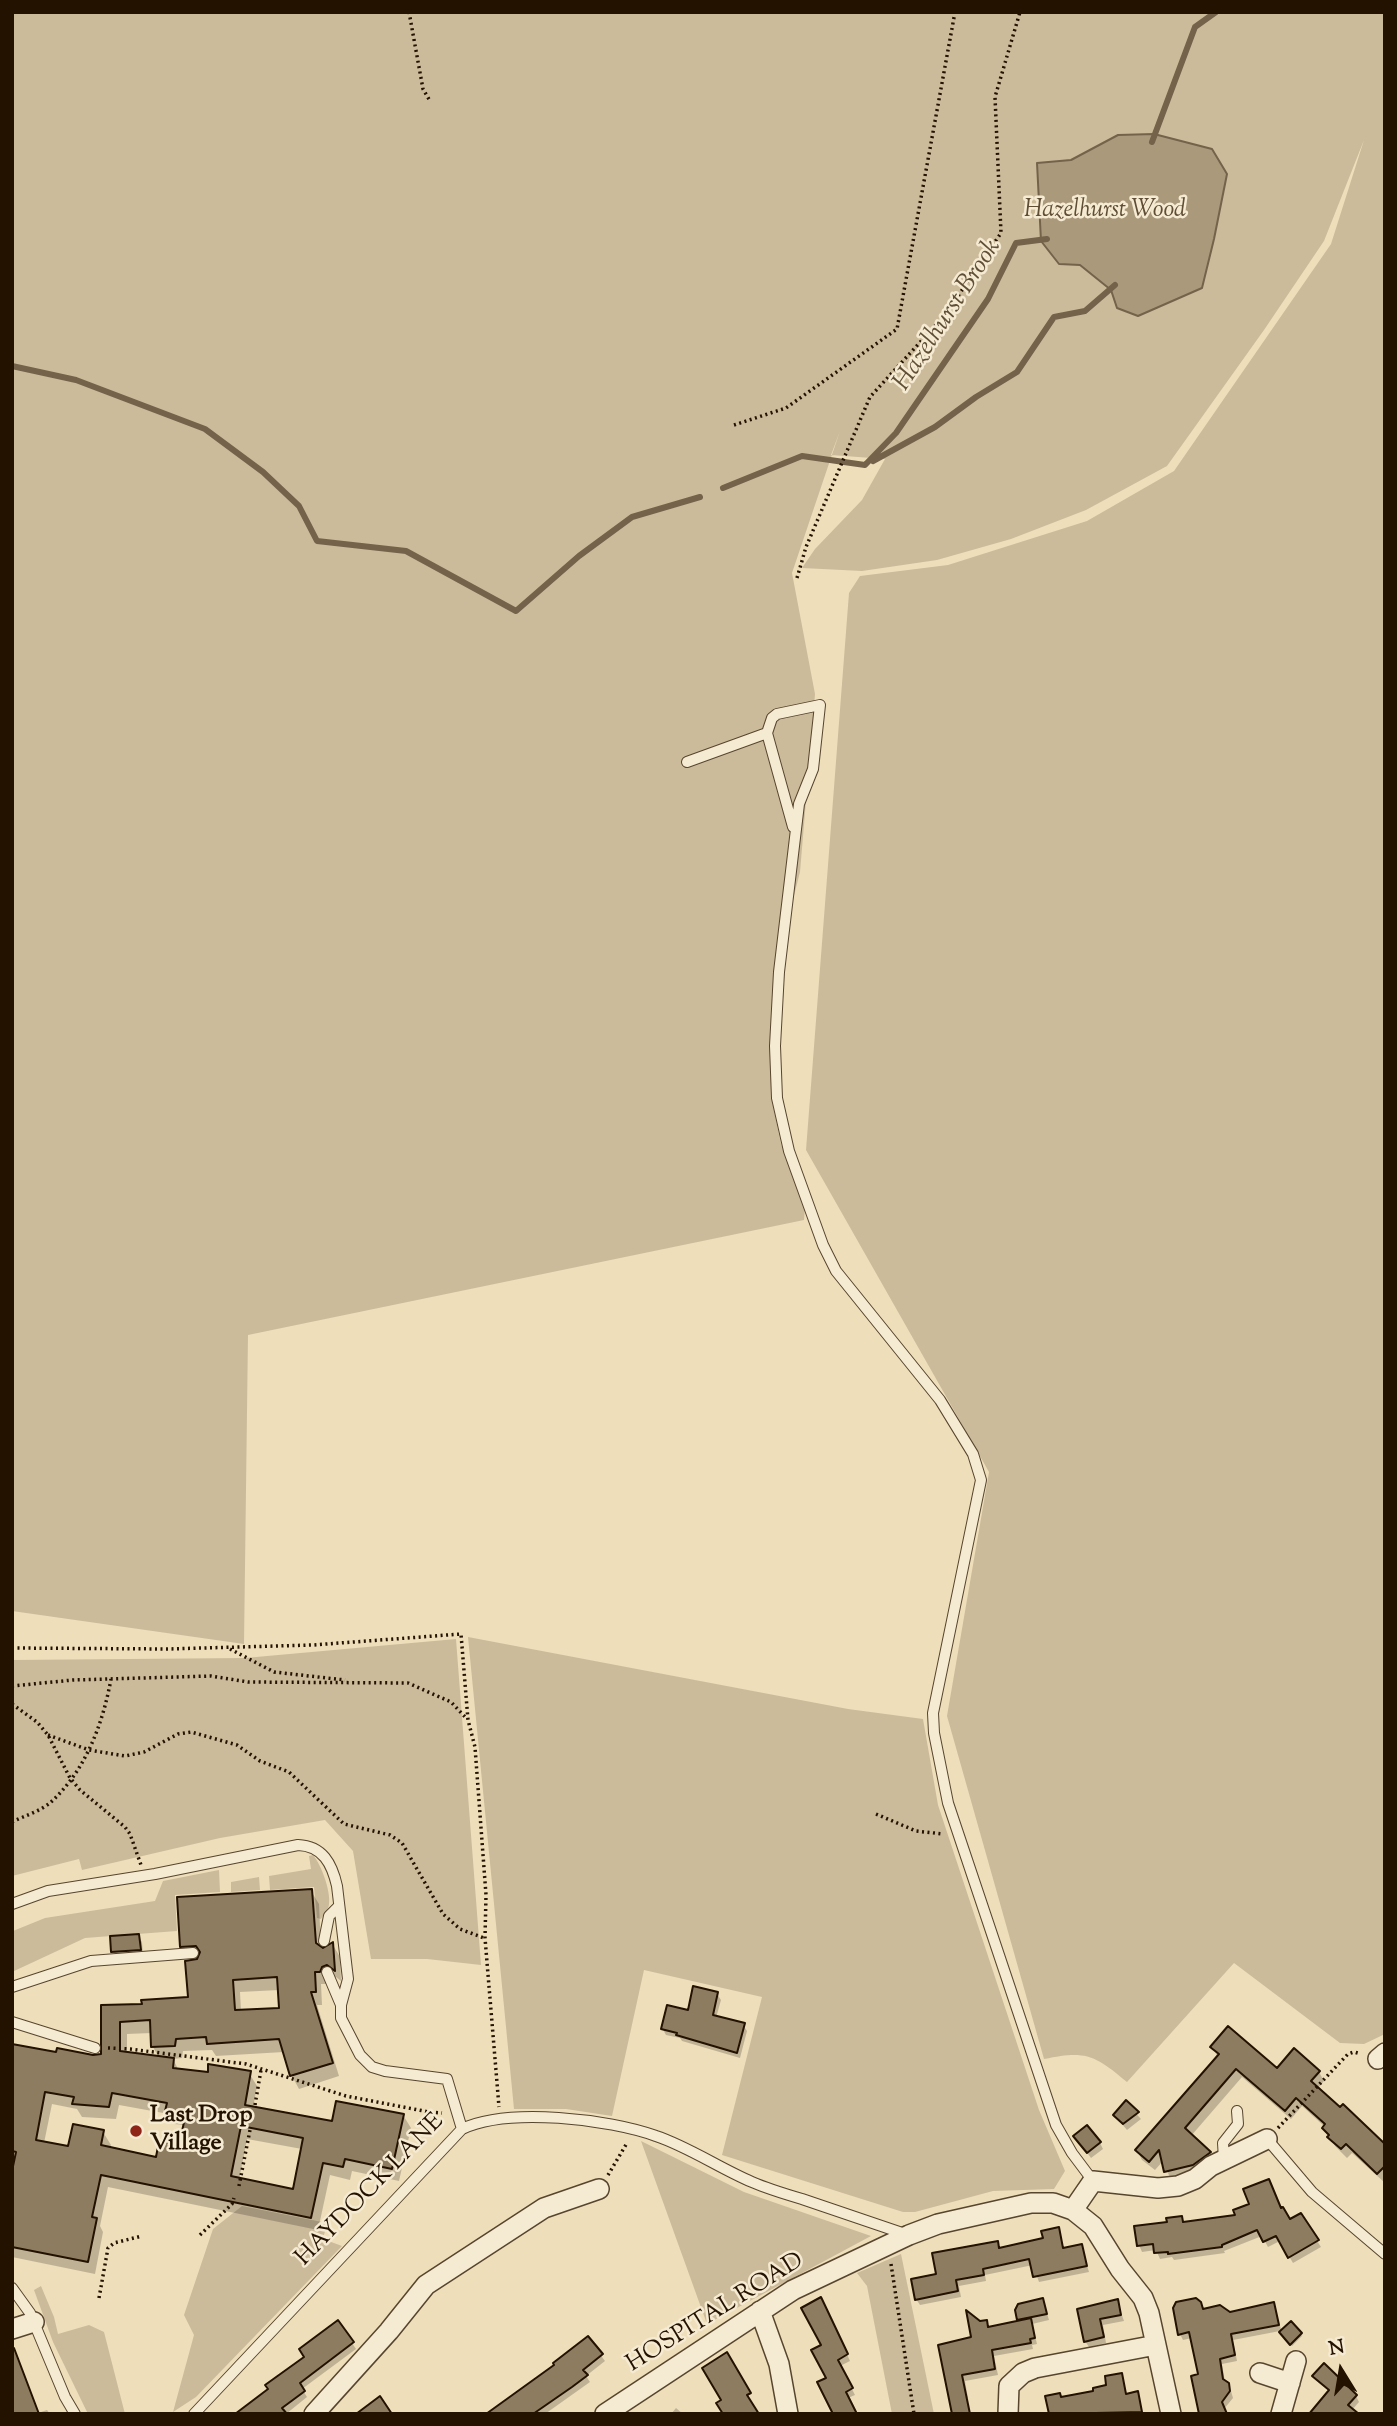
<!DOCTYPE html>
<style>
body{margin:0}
#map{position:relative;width:1397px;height:2426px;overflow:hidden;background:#efdeba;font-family:"Sorts Mill Goudy",serif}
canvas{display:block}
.frame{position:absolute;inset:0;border:14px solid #241200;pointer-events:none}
.north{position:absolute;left:1306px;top:2335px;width:70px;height:70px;-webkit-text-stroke:5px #f5ead2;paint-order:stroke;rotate:349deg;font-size:19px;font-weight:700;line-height:28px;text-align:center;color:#241200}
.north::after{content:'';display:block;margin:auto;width:24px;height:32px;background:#241200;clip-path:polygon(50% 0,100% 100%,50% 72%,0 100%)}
</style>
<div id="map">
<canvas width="1397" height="2426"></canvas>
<div class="frame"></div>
<div class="north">N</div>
</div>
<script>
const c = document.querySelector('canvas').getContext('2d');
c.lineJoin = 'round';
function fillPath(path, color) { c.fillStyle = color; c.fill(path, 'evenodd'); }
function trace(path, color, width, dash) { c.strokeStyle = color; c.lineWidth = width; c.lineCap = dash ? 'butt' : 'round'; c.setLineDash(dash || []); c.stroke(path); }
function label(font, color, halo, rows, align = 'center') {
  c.font = font + ' "Sorts Mill Goudy",serif'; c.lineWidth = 5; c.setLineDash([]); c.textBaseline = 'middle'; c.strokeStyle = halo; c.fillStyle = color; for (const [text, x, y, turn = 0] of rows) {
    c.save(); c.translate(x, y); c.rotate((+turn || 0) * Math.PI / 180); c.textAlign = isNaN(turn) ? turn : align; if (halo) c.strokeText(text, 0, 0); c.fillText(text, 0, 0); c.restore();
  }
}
fillPath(new Path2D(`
 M12,12H1385V2034L1364,2044L1340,2043L1234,1963L1127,2082C1095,2055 1086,2050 1044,2059L947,1716L989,1472L806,1150L849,593L860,576L948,565L1087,521L1174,471L1331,244L1364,140L1324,241L1264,330L1167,466L1086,510L1011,539L937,560L862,571L802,568L815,549L862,500L885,459L831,455L840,431L792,573L815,694L800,872L775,971L770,1059L772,1101L781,1144L805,1208L804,1220L248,1335L244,1644L12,1611Z
 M468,1637L848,1709L923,1719L938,1805L1039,2110L1065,2171L1054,2189L993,2191L915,2212H903L722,2155L762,1997L644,1970L612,2116L566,2109H514Z
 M456,1639L481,1965L427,1959H371L353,1851L325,1820L220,1838L82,1870L79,1859L12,1876V1660L245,1658Z
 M313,1855C321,1864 331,1891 329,1904C329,1909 323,1915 321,1919L317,1918L314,1887L270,1890L269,1876L311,1869L309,1856Z
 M219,1870L220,1892L175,1895L177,1931L85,1938L12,1972L13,1931L45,1918L155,1901L163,1881Z
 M259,1877L260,1890L231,1892V1882Z
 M641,2141L744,2192L871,2236L707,2324Z
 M242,2206L327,2223L323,2239L342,2246L196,2397L173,2412L194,2335L184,2315L213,2229Z
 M901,2254L934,2414H892L867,2286L857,2273Z
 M41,2286L54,2317L58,2334L89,2325L104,2332L125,2414H88L53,2342L34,2290Z`), '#ccbb9a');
const water = new Path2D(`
 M1154,134L1212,149L1227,174L1214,239L1202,288L1138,316L1117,308L1111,290L1080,265L1059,264L1041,241L1037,163L1071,160L1118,135Z`);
fillPath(water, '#aa997b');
trace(water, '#74634a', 2);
fillPath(new Path2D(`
 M311,1891L319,1904L321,1949L333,1945L340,1957L341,1981L336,1977L328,1980L327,1984H321L322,2005H317L339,2076L299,2089L292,2076L284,2052L216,2056L212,2050L183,2051L182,2058L173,2059L179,2071L210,2074L249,2073L257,2086L253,2108L334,2123L403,2115L411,2128L399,2181L352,2171L350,2180L330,2175L318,2230L108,2187L100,2226L103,2232L95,2274L12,2257V2048L58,2054L103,2055V2006H144L190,1999L191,1962L182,1946ZM279,1990L280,2009L241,2011L240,1992ZM152,2033L153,2047L159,2058L127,2053V2034ZM52,2104L77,2109L82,2117L116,2119L119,2105L169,2114L174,2124L185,2125L180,2147L157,2159L110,2149L111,2145L103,2132L69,2148L44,2143ZM247,2139L302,2149L294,2191L239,2180Z
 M138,1936L142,1942L143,1955L117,1958L113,1951Z
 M717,1994L721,2000L716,2018L743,2025L747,2031L740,2058L682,2041L680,2038L666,2035L662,2028Z
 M1212,2047L1277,2071L1319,2072L1324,2081L1317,2089L1385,2147V2183L1352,2153L1347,2158L1335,2146L1324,2128L1325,2127L1302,2106L1291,2119L1242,2077L1191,2136L1211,2153L1216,2162L1171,2180L1163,2161L1155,2170L1142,2160L1137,2150L1218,2057Z
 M1126,2103L1141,2119L1127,2130L1115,2116Z
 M1079,2142L1100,2143L1103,2149L1091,2158Z
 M1281,2210L1289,2221L1300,2215L1321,2247L1293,2263L1280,2241L1268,2247L1262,2236L1224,2251L1225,2253L1174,2260L1172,2257L1160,2259L1156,2250L1142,2252L1139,2245L1169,2224L1181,2218L1184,2223Z
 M1058,2229L1064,2250L1081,2246L1089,2272L1039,2282L1033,2265L985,2275L986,2281L959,2286L961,2297L920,2305L916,2299L938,2276L997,2243L1000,2249L1045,2240Z
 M1043,2300L1049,2320L1032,2324L1037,2344L1032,2345L1033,2349L994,2356L998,2375L965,2381L968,2398L954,2401L979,2323L986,2322L990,2328L1020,2322L1019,2319Z
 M1117,2301L1124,2321L1103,2325L1106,2343L1089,2347L1085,2341L1079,2310Z
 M1200,2303L1204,2310L1230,2314L1273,2304L1282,2332L1291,2323L1302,2336L1292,2346L1280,2331L1233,2340L1237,2361L1222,2364L1225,2382L1231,2391L1233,2398L1224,2409L1200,2376L1192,2338L1183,2340L1180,2334Z
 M824,2305L850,2361L840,2366L855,2395L848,2398L856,2414H829L834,2411L823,2345Z
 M338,2322L356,2349L302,2389L307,2397L286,2414H240L306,2358Z
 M588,2338L605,2361L586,2376L590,2382L545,2414H495Z
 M1121,2375L1127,2395L1137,2393L1143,2414H1050L1062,2398L1095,2392L1108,2387Z
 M1314,2376L1356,2396L1359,2402L1352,2410L1318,2382Z
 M676,2408L683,2414H671Z
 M47,2410L50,2414H12L38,2413Z`), '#0003');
trace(new Path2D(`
 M1152,142L1195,27L1216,12
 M12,366L76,380L205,429L263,472L299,506L317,541L406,551L516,611L579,556L632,517L700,497
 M873,461L935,427L976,397L1017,372L1054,317L1085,311L1115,285
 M723,488L802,456L865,465L896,433L988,299L1016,243L1047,239`), '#74634a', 6);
const building = new Path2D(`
 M312,1889L316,1943L323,1948L333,1942L335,1971L327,1965L322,1967L320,1972H315L316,1992H311L333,2063L290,2076L279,2039L207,2044L206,2037L176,2039L175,2046L151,2047L150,2020L120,2022V2051L174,2058L173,2068L208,2072V2064L251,2071L245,2105L332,2121L336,2101L404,2114L392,2169L345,2159L343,2167L323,2163L311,2218L101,2175L92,2217L97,2218L88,2262L12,2247V2171L16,2152L12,2151V2044L56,2052L57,2048L93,2055L101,2054V2005L142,2004L141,2000L188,1997L185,1961L197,1959L200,1952L196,1946L180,1947L177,1897ZM277,1977L279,2008L235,2010L233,1980ZM45,2092L74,2097L72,2104L109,2107L112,2093L167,2103L165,2111L186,2113L179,2145L159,2141L156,2157L101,2145L104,2130L73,2124L68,2146L36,2140ZM241,2126L303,2138L293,2189L231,2176Z
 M139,1934L141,1950L111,1952L110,1936Z
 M693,1986L718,1992L713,2015L745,2023L737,2053L676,2035L677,2033L661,2029L667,2005L688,2010Z
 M1228,2026L1277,2068L1294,2048L1320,2071L1311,2081L1340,2107L1343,2104L1385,2144V2166L1377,2174L1346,2144L1341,2149L1327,2137L1329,2135L1322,2128L1325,2124L1296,2098L1285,2111L1236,2069L1185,2128L1211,2152L1193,2165L1164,2172L1159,2150L1149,2162L1135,2150L1219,2054L1210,2047Z
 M1126,2100L1139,2112L1123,2124L1113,2115Z
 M1087,2125L1101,2142L1087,2153L1073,2136Z
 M1269,2179L1281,2208L1283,2207L1290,2219L1301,2213L1319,2240L1288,2258L1276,2236L1263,2242L1257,2230L1222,2245V2247L1168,2254V2252L1154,2253L1153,2244L1137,2246L1134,2226L1167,2222L1166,2218L1182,2216L1183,2222L1235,2215L1233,2210L1249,2204L1243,2189Z
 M1059,2227L1063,2248L1082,2244L1087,2266L1033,2277L1029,2259L983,2269L984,2275L956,2280L958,2291L915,2300L911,2279L936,2274L932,2253L998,2241L999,2248L1043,2238L1041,2231Z
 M821,2297L848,2354L838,2360L853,2388L846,2392L857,2414H833L817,2382L826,2378L811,2350L821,2345L801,2308Z
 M1043,2298L1047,2314L1017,2320L1015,2310L1018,2304Z
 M1196,2298L1201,2302L1203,2309L1220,2305L1230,2312L1274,2302L1279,2325L1231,2334L1235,2355L1220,2359L1223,2379L1229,2383L1230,2391L1222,2402L1227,2414H1199L1191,2376L1198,2374L1189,2332L1178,2335L1173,2308L1176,2302Z
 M1118,2299L1121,2315L1100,2319L1104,2337L1084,2342L1077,2309Z
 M966,2310L980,2321L987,2320L988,2327L1031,2318L1035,2338L1030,2339L1031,2343L992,2350L995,2369L962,2375L970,2414H952L938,2345L971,2337Z
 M338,2320L354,2342L300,2383L305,2391L282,2408L287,2414H235L268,2389L265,2385L304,2357L299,2349Z
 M1291,2321L1302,2333L1290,2345L1279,2332Z
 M588,2336L603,2354L583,2370L588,2375L572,2387L533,2414H486L554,2365L553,2363Z
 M12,2348H14L39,2414H12Z
 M727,2352L751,2393L747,2395L759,2414H723L716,2403L721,2400L702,2368Z
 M1324,2363L1357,2395L1348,2405L1359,2414H1309L1329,2390L1312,2376Z
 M1122,2373L1126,2394L1138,2391L1142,2412L1049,2414L1045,2396L1060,2393L1061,2397L1093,2391V2388L1106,2385L1105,2376Z
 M380,2396L392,2414H356Z`);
fillPath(building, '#8e7c61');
trace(building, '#241200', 2);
const lane = new Path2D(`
 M767,733L793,827
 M687,762L767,733L772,718L777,714L820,705L813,769L799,804L779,972L775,1046L777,1098L789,1151L823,1245L836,1271L940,1400L973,1454L981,1480L933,1713L934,1733L948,1803L1056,2125L1072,2153L1093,2181
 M12,1904L48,1891L155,1874L298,1845C323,1846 332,1864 337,1886L348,1979L341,2005V2018L360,2055L372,2067L385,2071L447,2079L462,2129
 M324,1941L329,1916L339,1906
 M327,1972L341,2005
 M12,1987L91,1961L193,1953
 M12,2022L95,2048
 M1267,2139L1312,2192L1385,2254
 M1224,2159L1223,2143L1238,2124L1237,2111
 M12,2288L30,2313L65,2397L75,2414
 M194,2414L462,2129C508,2107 609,2119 656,2136C689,2147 719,2168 752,2182C768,2189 785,2194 802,2199C837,2211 873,2223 908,2235`);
const street = new Path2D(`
 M1378,2059L1385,2053
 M1073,2210L1093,2181L1158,2188L1178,2186L1195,2179L1211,2166L1267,2139
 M760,2311L779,2364L788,2414
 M12,2329L34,2322
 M1260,2373L1290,2383
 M314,2414L389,2331L426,2285L544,2208L599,2189
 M605,2414L793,2290L909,2235L938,2224L1031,2203H1053L1073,2210L1093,2226L1120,2269L1143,2298L1149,2313L1171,2414
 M1008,2414L1009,2386L1023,2373L1035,2368L1156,2345
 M1281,2414L1296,2361`);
trace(lane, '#57452e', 12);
trace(street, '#57452e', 22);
trace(new Path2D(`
 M409,12L423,89L430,101
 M734,425L786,408L897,329L955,12
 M797,578L806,547L870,397L945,315L1001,233L995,97L1020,12
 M12,1648L167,1649L313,1645L461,1634L468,1720L475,1747L486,1895L485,1938L499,2107
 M230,1649L274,1672L345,1680
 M12,1686L73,1680L211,1676L248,1682L408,1683L451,1702L467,1719
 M12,1704L37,1722L48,1735L70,1778L80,1790L125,1827L130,1834L141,1865
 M48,1735L89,1750L125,1756L144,1752L178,1734L191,1732L237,1745L260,1761L289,1772L344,1824L390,1835L402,1843L443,1914L460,1929L484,1938
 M876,1814L916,1831L943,1834
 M12,1822C24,1816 41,1811 51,1802C86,1770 103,1723 111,1679
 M108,2048L130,2049L246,2064L346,2096L429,2112L442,2113
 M255,2105L261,2070
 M1278,2128L1348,2054L1354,2052L1361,2054
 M608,2175L627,2143
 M239,2186L250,2130
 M200,2235L232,2204L234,2198
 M891,2264L914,2414
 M99,2298L108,2248L114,2243L142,2236`), '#241200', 3.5, [2, 3.5]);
trace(lane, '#f5ead2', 10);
trace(street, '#f5ead2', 19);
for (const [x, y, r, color] of [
 [136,2131,7,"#8f2418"]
]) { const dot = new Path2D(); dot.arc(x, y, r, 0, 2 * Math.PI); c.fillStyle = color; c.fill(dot); trace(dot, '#f5ead2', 2.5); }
label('italic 24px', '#5f4d36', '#f5ead2', [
 ["Hazelhurst Wood",1105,212]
]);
label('bold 24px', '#241200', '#f5ead2', [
 ["Last Drop",150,2117],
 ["Village",150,2145]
], 'left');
label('24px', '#241200', '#f5ead2', [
 ["HAYDOCK LANE",371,2191,-46],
 ["HOSPITAL ROAD",716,2314,-32]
]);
label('italic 26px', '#604f37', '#f5ead2', [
 ["Hazelhurst Brook",949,316,-57]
]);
</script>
